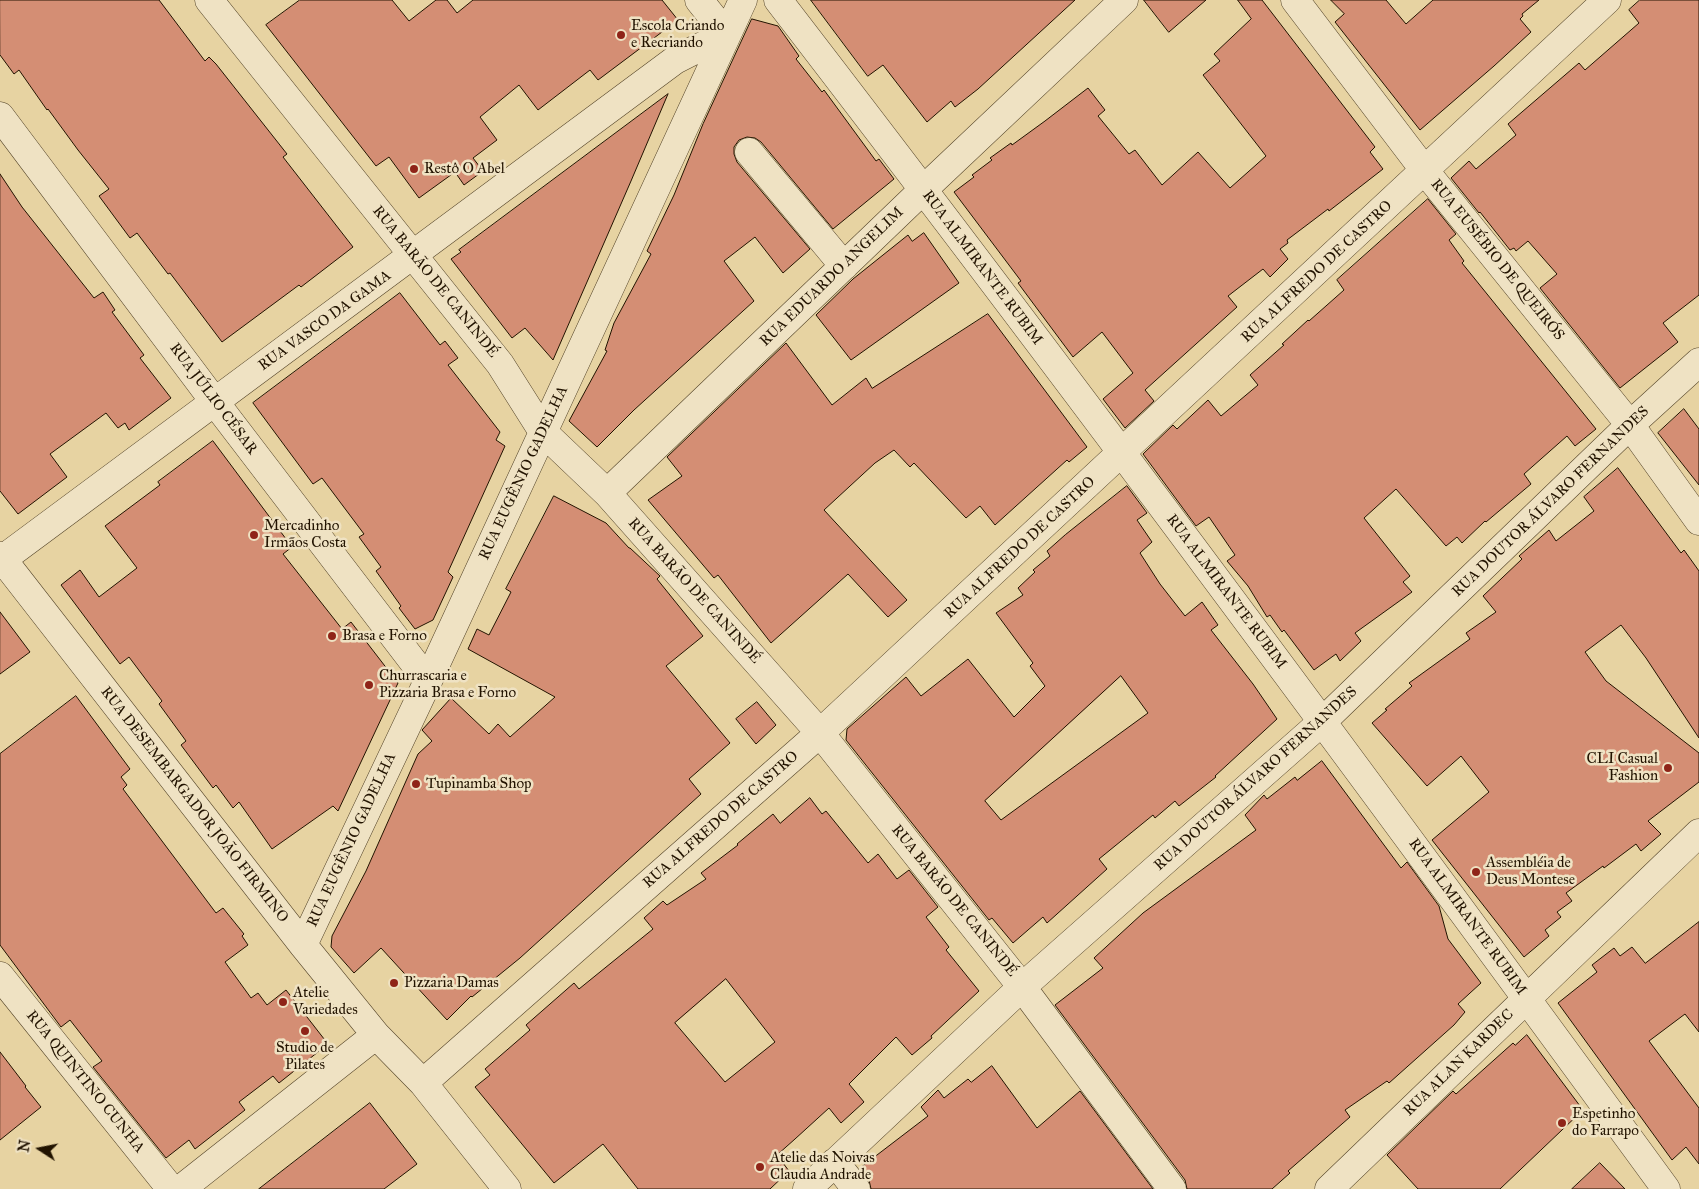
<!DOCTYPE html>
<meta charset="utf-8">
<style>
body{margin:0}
#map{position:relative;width:1699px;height:1189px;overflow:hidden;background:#e7d3a2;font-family:"IM FELL Great Primer",serif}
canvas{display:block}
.north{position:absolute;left:15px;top:1124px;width:50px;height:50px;-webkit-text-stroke:4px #efe2c3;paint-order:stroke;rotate:281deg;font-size:14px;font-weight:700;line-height:20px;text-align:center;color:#221300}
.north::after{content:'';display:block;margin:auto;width:18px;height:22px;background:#221300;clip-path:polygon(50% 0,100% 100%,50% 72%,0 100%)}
</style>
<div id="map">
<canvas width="1699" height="1189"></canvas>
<div class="north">N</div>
</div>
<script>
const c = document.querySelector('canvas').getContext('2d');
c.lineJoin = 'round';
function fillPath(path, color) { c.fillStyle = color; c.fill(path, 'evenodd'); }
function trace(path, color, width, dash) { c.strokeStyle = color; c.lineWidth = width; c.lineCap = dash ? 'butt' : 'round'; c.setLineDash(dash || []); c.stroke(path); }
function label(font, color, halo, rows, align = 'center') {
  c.font = font + ' "IM FELL Great Primer",serif'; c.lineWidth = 5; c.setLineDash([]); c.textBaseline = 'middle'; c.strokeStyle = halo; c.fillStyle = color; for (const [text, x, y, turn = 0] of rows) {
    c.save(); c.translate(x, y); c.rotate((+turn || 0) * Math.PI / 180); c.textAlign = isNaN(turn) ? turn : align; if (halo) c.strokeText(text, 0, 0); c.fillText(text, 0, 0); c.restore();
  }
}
const building = new Path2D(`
 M0,0H159L205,61L209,57L216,64L287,154L283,157L353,247L301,287L299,285L222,342L170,273L168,274L137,233L130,238L99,196L109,189L78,150L48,109L47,110L19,70L14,74L0,55Z
 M300,0H392L409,21L436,0H447L457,13L473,0H662L678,20L598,80L590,70L538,110L519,85L480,117L497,140L473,158L483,171L464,185L455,172L419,198L389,157L376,166L266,25Z
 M811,0H1075L978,89L955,107L951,101L927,122L883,65L868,76Z
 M1144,0H1206L1169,32Z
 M1238,0H1262L1375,147L1370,152L1383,169L1329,211L1328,209L1287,240L1288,243L1280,249L1288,259L1270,277L1263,269L1228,296L1237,307L1145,390L1154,401L1125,428L1103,399L1133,373L1102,332L1073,357L1018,283L1021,281L954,192L974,177L972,175L992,160L990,158L1011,143L1012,145L1045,121L1088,88L1105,110L1098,116L1129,154L1135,150L1162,185L1198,152L1230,188L1266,156L1203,75L1220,61L1214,54L1251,19Z
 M1331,0H1386L1406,24L1433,0H1539L1522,14L1523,16L1520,19L1531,32L1494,66L1420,130L1335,22L1344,14Z
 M1640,0H1699V295L1663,323L1678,342L1620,388L1540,288L1557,274L1528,241L1516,251L1514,248L1510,250L1480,212L1479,213L1451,178L1469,161L1476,169L1516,135L1508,124L1579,63L1585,70L1639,23L1629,10Z
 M752,19L778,26L799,56L796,59L822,92L824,90L876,161L879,159L894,179L833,229L761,142L755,138L747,137L739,140L734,147V154L737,162L810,249L783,273L755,237L724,261L754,301L634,410L597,447L569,421L607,351L605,350L614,323L651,254L647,251L674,195L703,124Z
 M668,94L631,181L553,360L525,328L512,338L451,259L461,252L459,250Z
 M0,174L22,207L94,298L103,292L115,310L112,312L144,355L140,358L171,398L129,430L125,423L118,428L106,413L50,454L67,477L18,514L0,491Z
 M1428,199L1456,234L1449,240L1464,261L1462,263L1596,429L1575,446L1567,436L1524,474L1531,484L1486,522L1485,521L1462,543L1457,537L1446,546L1396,489L1364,518L1410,576L1403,582L1412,592L1355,633L1361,641L1340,661L1336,654L1314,670L1284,630L1282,632L1270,615L1267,617L1248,586L1227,561L1235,555L1209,517L1196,526L1143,454L1173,425L1177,429L1208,400L1221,416L1258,385L1250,375L1284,345L1282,344L1308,320L1309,321L1344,290L1337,280Z
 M924,233L959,283L851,360L816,315L853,279L908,235L912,241Z
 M400,293L440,345L445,341L458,358L448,365L500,432L496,440L505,446L448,572L453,577L433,620L415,629L399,608L401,606L376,571L381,567L359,537L364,534L322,478L313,484L253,403Z
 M988,314L1087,447L1069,462L1067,460L995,525L980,506L966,518L914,463L910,467L894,450L875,463L824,510L907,600L888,617L848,574L771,643L718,575L714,578L648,500L682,476L667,457L786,343L832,405L866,378L872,388Z
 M1684,409L1699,429V485L1658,433Z
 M213,441L292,547L283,554L342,629L351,622L398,683L338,811L333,806L272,849L239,802L233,808L216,785L213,788L181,745L186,741L159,704L162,701L129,657L120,664L61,585L80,570L99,597L137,568L105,526L160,485L158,482Z
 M1618,468L1681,553L1684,550L1699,571V738L1646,658L1621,625L1585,652L1606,681L1699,753V782L1648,821L1661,834L1641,851L1636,844L1604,868L1603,866L1566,893L1572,901L1557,912L1561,917L1545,930L1549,936L1524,957L1432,840L1489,792L1461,756L1427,786L1372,723L1387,710L1385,709L1412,686L1409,683L1470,639L1466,633L1496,612L1483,596L1522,559L1519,556L1549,530L1556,541L1594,511L1584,497Z
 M1127,486L1147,513L1137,520L1152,542L1140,553L1160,584L1185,616L1202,602L1218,625L1211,630L1253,684L1277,719L1215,776L1216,777L1179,806L1175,801L1155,818L1153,815L1099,859L1107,869L1047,923L1043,917L1013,943L992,918L989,920L846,740L847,729L906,677L921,696L968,659L1014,717L1045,686L1030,666L1033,663L996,613L1023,595L1018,588L1035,572L1033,570L1050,556L1047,551L1065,535ZM1121,676L1148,713L1001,820L985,801Z
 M554,496L606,523L629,548H630L660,576L657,579L703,636L666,666L730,743L689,779L701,794L520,958L472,997L471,996L447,1020L381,948L354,973L331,947L332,936L366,871L418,754L432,741L422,730L451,698L489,734L498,724L510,737L555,697L468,649L477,629L489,635L511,592L506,589Z
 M0,612L30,652L0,674Z
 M76,696L130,769L121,777L127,785L123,789L216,913L223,908L244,934L242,936L248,945L225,962L251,998L258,993L267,1005L286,990L328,1044L279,1083L273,1076L239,1102L245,1110L195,1149L189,1140L166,1158L93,1067L102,1061L70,1020L61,1027L0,945V754Z
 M757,702L776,725L756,744L736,719Z
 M1322,761L1401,868L1407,862L1439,906L1448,939L1481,983L1458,1004L1465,1012L1454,1025L1389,1083L1387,1081L1345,1110L1350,1117L1288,1171L1290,1173L1272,1189H1187L1185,1180L1055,1005L1103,968L1094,958L1143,913L1256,830L1245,815L1264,795L1267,799L1295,777L1297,780Z
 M810,798L822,814L826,811L868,863L878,854L897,879L909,870L938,907L926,917L949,947L946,950L979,991L931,1036L932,1038L912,1055L896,1037L849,1084L864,1102L841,1123L829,1108L795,1139L777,1155L789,1171L770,1189H638L603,1144L554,1183L475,1087L490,1075L485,1069L530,1030L526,1025L574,983L579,989L653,929L644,918L663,901L667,905L706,879L701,873L738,845L737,844L773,814L780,823ZM726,979L775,1042L725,1082L675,1023Z
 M1699,922V1032L1685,1014L1649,1041L1699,1108V1164L1686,1147L1672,1160L1558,1003L1597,972L1592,965L1614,948L1620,956L1632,947L1645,963Z
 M1527,1035L1583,1110L1500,1189H1418L1387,1155L1453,1091L1456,1094L1513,1043L1515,1045Z
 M0,1052L26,1086L25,1087L41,1107L0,1140Z
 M992,1066L1037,1128L1080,1091L1153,1189H871L869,1180L860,1168L928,1116L921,1107L938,1090L944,1098L968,1079L971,1082Z
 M370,1103L417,1164L384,1189H259Z
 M1600,1163L1625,1189H1572Z`);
fillPath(building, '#d48e74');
trace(building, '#221300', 1);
const minor = new Path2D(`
 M209,0L500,364L543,432L607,493L820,733L1022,987L1172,1189
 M699,0L726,34
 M778,0C1080,392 1374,790 1666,1189
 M1295,0L1425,171L1630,425L1699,521
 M0,116L214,401L428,681
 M749,152L844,266
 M607,493L924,189L1124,0
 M0,556L303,945L376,1035L423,1083L507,1189
 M0,561L675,60L726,34
 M303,945L428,681L743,0
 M0,976L171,1189
 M423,1083L820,733L1607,0
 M835,1162L856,1189
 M181,1189L376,1035
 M807,1189L1022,987L1323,721L1630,425L1699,362
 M1329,1189L1699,833`);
trace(minor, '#534328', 29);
trace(minor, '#efe2c3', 28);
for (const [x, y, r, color] of [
 [621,35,5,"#8f2418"],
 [414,169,5,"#8f2418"],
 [254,535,5,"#8f2418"],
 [332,636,5,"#8f2418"],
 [369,685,5,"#8f2418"],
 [1668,768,5,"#8f2418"],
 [416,784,5,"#8f2418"],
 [1476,872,5,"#8f2418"],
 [394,983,5,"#8f2418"],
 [283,1002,5,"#8f2418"],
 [305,1031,5,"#8f2418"],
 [1562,1123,5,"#8f2418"],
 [760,1167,5,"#8f2418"]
]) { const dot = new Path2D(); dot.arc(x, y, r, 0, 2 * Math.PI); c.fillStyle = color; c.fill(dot); trace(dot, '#efe2c3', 2); }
label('15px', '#221300', '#efe2c3', [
 ["Escola Criando",631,26],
 ["e Recriando",631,43],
 ["Restô O Abel",424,169],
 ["Mercadinho",264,526],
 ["Irmãos Costa",264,543],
 ["Brasa e Forno",342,636],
 ["Churrascaria e",379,676],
 ["Pizzaria Brasa e Forno",379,693],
 ["CLI Casual",1658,759,"right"],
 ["Fashion",1658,776,"right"],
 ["Tupinamba Shop",426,784],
 ["Assembléia de",1486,863],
 ["Deus Montese",1486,880],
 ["Pizzaria Damas",404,983],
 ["Atelie",293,993],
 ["Variedades",293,1010],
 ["Studio de",305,1048,"center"],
 ["Pilates",305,1065,"center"],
 ["Espetinho",1572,1114],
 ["do Farrapo",1572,1131],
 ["Atelie das Noivas",770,1158],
 ["Claudia Andrade",770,1175]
], 'left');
label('15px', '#221300', '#efe2c3', [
 ["RUA EUSÉBIO DE QUEIRÓS",1497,260,51],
 ["RUA ALMIRANTE RUBIM",982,268,53],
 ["RUA ALFREDO DE CASTRO",1317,272,-43],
 ["RUA EDUARDO ANGELIM",832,277,-44],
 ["RUA BARÃO DE CANINDÉ",435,282,51],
 ["RUA VASCO DA GAMA",325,321,-36],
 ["RUA JÚLIO CÉSAR",213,399,53],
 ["RUA EUGÊNIO GADELHA",524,473,-65],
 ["RUA DOUTOR ÁLVARO FERNANDES",1551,502,-44],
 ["RUA ALFREDO DE CASTRO",1020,548,-43],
 ["RUA BARÃO DE CANINDÉ",694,591,48],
 ["RUA ALMIRANTE RUBIM",1226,592,53],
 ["RUA DOUTOR ÁLVARO FERNANDES",1256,779,-42],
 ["RUA DESEMBARGADOR JOÃO FIRMINO",194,805,52],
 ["RUA ALFREDO DE CASTRO",721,820,-41],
 ["RUA EUGÊNIO GADELHA",352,840,-65],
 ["RUA BARÃO DE CANINDÉ",954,901,51],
 ["RUA ALMIRANTE RUBIM",1467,917,54],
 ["RUA ALAN KARDEC",1459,1063,-44],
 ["RUA QUINTINO CUNHA",85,1082,51]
]);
</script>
